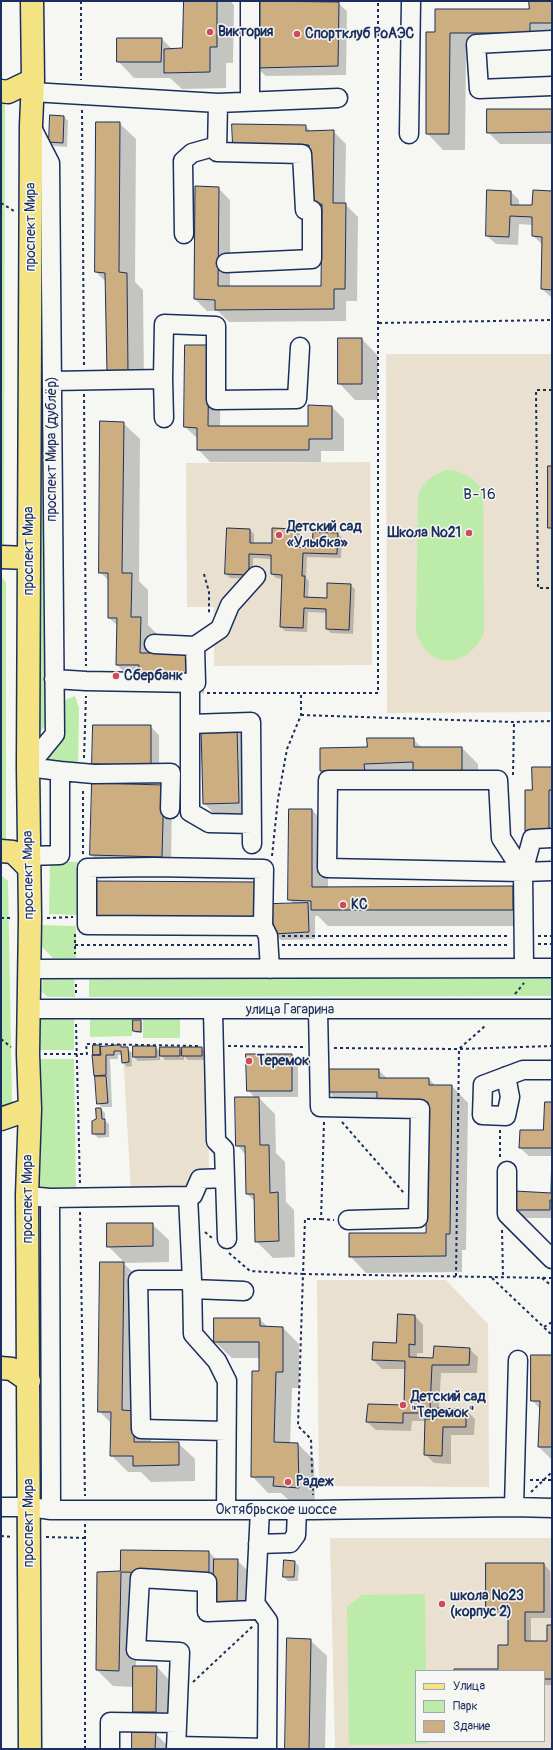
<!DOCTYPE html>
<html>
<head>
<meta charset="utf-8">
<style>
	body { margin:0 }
	#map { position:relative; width:553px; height:1750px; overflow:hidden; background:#f6f6f2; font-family:Pangolin,sans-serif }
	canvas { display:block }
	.frame { position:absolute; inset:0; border:2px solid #1b2f5e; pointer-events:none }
	.legend { position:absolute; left:415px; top:1670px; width:130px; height:72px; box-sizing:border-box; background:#f6f6f2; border:1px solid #9ea6b7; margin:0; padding:5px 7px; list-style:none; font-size:12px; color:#1b2f5e }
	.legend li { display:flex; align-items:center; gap:8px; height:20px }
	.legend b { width:20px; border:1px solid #9ea6b7 }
</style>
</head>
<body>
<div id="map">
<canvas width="553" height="1750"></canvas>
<div class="frame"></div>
<ul class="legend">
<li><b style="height:5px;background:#f4e382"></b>Улица</li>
<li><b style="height:11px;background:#bdeba9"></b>Парк</li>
<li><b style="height:11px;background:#ccae81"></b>Здание</li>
</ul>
</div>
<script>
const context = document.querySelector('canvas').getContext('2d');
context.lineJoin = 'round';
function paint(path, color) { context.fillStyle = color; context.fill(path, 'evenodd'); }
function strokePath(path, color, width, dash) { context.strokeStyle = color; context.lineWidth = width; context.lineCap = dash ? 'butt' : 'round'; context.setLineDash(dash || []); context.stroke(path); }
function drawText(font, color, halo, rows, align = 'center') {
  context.font = font + ' Pangolin,sans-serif'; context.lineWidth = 3; context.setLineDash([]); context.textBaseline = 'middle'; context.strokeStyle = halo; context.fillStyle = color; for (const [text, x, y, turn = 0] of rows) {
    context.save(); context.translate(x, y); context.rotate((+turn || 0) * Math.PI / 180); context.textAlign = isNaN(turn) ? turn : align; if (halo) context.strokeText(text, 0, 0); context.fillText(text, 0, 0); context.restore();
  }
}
paint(new Path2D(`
	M386 354H552V712L387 713Z
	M370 462 372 665 214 666V607H187L186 463Z
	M206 1050 209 1169 194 1171 184 1189 131 1191 123 1052Z
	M317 1280H446L488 1324 489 1487 319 1486Z
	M330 1538H552V1749H335ZM416 1671H544V1741H416Z`), '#e9e0d0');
paint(new Path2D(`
	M5 96 4 547 1 549V97Z
	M32 247 49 268 47 724 37 735Z
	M446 470C462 470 474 478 483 491L484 633C468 669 427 671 416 631L418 495C424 482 433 474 446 470Z
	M1 576 6 582V845L1 842Z
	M75 696 79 708 78 769 64 768 46 758 64 730 65 700Z
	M50 861 78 862V915L49 914Z
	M1 875 8 881 12 1102 10 1110 1 1114Z
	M40 925 76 926V958H53L40 945Z
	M552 973V996L89 997V974Z
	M74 975 75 997H48L42 992 43 977Z
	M43 1013H74V1050H33L34 1020Z
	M90 1013H132V1036L90 1037Z
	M143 1018H180V1038H143Z
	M35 1059H74L76 1191H43L35 1184Z
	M425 1594 426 1671H416V1741H427V1744L349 1745 347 1607 362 1595Z`), '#bdeba9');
paint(new Path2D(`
	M185 1H230L234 5 233 63H226V88L182 89 170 78H134L118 61 162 39 173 50 183 49Z
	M530 1H552V39L546 49H466L465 150H443L427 133 436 33 530 10Z
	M338 3 347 11 346 75 266 76 257 68Z
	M552 110V144H500L488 132Z
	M51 116 64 117 68 121 67 147 54 146 50 142Z
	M119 123 136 139 135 282 143 290 144 388 125 389 108 372 106 282 96 272Z
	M305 126 312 132 333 131 346 144 345 204 358 217 357 301H346V321L229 322 218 311H207L195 299 218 188 230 200V287H322L323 216 311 203 310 157H246Z
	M511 192 519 200V206H533L552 192V298L542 289 543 245 533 236V225L519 224 518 245 496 244 487 236Z
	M362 339 378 356V400H355L339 383Z
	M221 358 220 427H309L332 407 344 419V451H321V462H210L198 449V439L185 427Z
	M123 423 140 439 139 581 148 590V625L157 634 156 654 204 671V693H157L144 681H134L117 665 118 626 109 618V581L100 572Z
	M250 530 254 534V544H273L296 530 300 534 299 548 313 549 338 534 342 538 341 558 307 557 306 578 309 581 308 598 328 599 350 585 355 589 353 634 331 633 327 629V613L308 612 307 632 285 631 281 627 282 579 276 578 272 574V559L253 558V579L230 578 226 574Z
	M94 726H150L159 735V773H102L93 764Z
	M237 728 249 740 251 815 216 816 204 803Z
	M413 739 422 748H462L478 764V787H337L321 771 368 748Z
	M552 768V843H538L526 831 533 791Z
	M172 794 171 865 100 863 91 855Z
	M312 810 328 827V888L513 887 529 904V926H328L318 916H315V939L281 940 274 933 294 904 289 900Z
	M140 1021 142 1023V1033H136L134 1031Z
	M100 1046 101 1048 121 1046 123 1048H127L131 1052 132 1066 127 1067 123 1062 122 1055H118V1059H110L112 1107H102L98 1103 94 1056Z
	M156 1047 161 1052 179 1048 183 1052 202 1048 206 1052V1060H188L184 1056V1060H165L160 1054V1060L138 1061 134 1057Z
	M292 1055 298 1062V1097H258L275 1114 276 1153 285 1162 286 1202 294 1210 295 1257 273 1258 256 1241V1202L247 1194 246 1155 237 1145 255 1098 248 1090Z
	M329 1070H378L388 1079H429L436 1086H452L468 1103 466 1250H462V1272L366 1273 350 1256 427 1234 429 1118H395L385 1108H345L329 1092Z
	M552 1103V1156H529L520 1148 544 1131Z
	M101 1109 105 1113V1121L109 1124V1137L98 1138 93 1133Z
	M552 1182V1218H523L515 1210 552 1194Z
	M152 1224 169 1240V1262L125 1263 108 1246Z
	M123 1263 140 1279 138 1415 151 1428V1443H178L195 1459V1481L151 1482 141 1472H128L111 1455 112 1424 99 1411Z
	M415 1316 423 1325V1353H417V1359H434L469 1349 478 1357 477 1373H441L439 1409 466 1410 475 1419 474 1435H451V1464L434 1463 425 1454 426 1421H412L411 1431 376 1430 367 1422 405 1406 406 1369H382L373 1360 397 1344Z
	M259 1319 268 1327 283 1328 299 1344V1388H292L290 1444H298L314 1460 315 1504 291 1502 281 1493H268L252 1476 260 1358H232L215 1342Z
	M552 1356V1460L539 1447 540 1409 532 1400Z
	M209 1552 217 1560H237L254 1577 253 1621 231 1620 214 1604V1590L137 1588 136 1667H157L173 1684 172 1728H150L134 1711V1687L113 1686 97 1670 98 1573 121 1572Z
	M294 1562 299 1566 298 1581H288L284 1577Z
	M544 1564 550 1571 551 1618H531V1642H548L552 1626V1685H544V1671H455L499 1670 509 1646V1615H493L487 1609Z
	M310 1640 327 1656 325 1749H286Z
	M155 1733 167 1745V1749H133Z`), '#0003');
const building = new Path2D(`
	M184 1H217V47H210V72L164 73V49L182 48Z
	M257 1 339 2 338 66 256 68Z
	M529 1H552V23H530V33H450L449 134H426V32H435V9H529Z
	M117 38H162L161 62H117Z
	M487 109H552V132L487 133Z
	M50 115 64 116 63 143 49 142Z
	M96 122H120L119 272 127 273 128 372 107 373 105 273 95 272Z
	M232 124 306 125V131L334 130 333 203H346L345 289H334V309L215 310V300L194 299 195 186 219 187 218 286H321L322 204H310L309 145H233Z
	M487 190 511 191V205H532L533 190 552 191V290L541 289 542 237 532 236V217L510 216 509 237 486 236Z
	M338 338H362V384H338Z
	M185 345H209L208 426H308V405L332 406V439H309V450H197V428L184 427Z
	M100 421 124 422 122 573H132L131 617H141L140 653H188V677H139V665H116L117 618H108V573H99Z
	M548 466H552V528H548Z
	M227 528 250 529V543H272V528L296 529 295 547 312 548 313 532 338 533 337 554 303 553 302 576H305L304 597 327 598V583L351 584 349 630 326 629V609L304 608 303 628 280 627 282 575 271 574V555L249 554V575L225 574Z
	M93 725H151V765L92 764Z
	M237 727 239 803 203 804 201 728Z
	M367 738H414V747H462V771H413V762L364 764 365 772 320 771V748L367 747Z
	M532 767H552V790H549V832L525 831V790H532Z
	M92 783 164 785 162 857 90 855Z
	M289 809H312V887L513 886V910H311V901L288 900Z
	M88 881 255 882 254 920 88 919Z
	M308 903 309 932 273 934 272 904Z
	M133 1020H141V1032L133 1031Z
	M93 1045H100V1055H93Z
	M121 1045V1047H128L129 1062 122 1063 121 1051H114V1055H106V1075L94 1076 92 1055H101L100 1047Z
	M133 1046H156V1057H133Z
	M160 1047H180V1056H160Z
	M182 1047H202V1056H182Z
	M246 1054H292V1091H247Z
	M328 1069H379V1078H429V1085H452L450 1234H446V1256L349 1257V1233H426L428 1102H377V1092H328Z
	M95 1076H106L108 1103 97 1104Z
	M235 1097H259L260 1145H269L270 1193 278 1192 279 1241 255 1242 254 1194H246L245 1146H236Z
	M545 1102H552V1200H550V1210H514L515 1191 551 1193 552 1148H519L520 1130H543Z
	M96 1108H101L102 1119H105V1134H92V1121L96 1119Z
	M107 1223H153V1246L107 1247Z
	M100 1262H124L122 1410 135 1411 134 1442H179V1465L133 1466V1456H110L111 1412H98Z
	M398 1314 415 1315V1345L409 1344V1357L433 1358 434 1346 470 1348 469 1365H432L430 1408 466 1409V1427H443L442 1456 424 1455 425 1419H430V1413H403V1423L366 1422 368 1404 404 1405 405 1361 372 1360 373 1342 396 1343Z
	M214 1318H260V1326L283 1327V1372H276L274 1442 298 1443 299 1488 273 1486 274 1477H251L252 1371H259V1342H214Z
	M531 1355H552V1447H538L540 1401H531Z
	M121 1550 209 1551V1574L121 1572 119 1671 96 1670 97 1572 120 1571Z
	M214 1559H238L237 1605 213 1604Z
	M284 1560 295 1561 294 1577H283Z
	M486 1563H544V1612H525V1641H547V1625H552V1679H544V1671H454V1669H498V1645H508V1609H486Z
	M287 1638 311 1639 309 1749H285Z
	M133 1666H157L156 1712H133Z
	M132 1732H156L155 1749H132Z`);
paint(building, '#ccae81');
strokePath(building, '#1b2f5e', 1);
const minor = new Path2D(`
	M250 1V101
	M552 40 476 44 479 89 552 86
	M32 92 218 103 338 98
	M218 103 217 152 302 154 305 210H312V259L226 263
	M409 134 411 1
	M184 234 183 161 192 153 217 146
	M163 379 164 418
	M52 381 163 379 164 324 216 326V400L297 399 300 347
	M195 646 220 629 230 605 256 576
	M54 679 86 681 196 683 195 646 154 644
	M190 683V812L209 823 252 824
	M190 724 251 722 252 844
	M28 767 55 734 50 163 31 126
	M28 767 60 771V855L28 856
	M60 771 94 774 171 773 170 809
	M523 872 501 838 498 780H328L327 868 523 872 552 871
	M263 926 87 925V868L153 867 264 869 263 926 268 936 270 969
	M524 968 523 872 532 839 552 838
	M29 969 552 968
	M28 1009H552
	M318 1010 320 1107 420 1109 418 1218 348 1220
	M506 1076 510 1097 506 1116 482 1115 483 1085 523 1070H552
	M507 1171V1214L552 1259
	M225 1178 227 1239
	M188 1196 192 1280H138L141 1429 226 1431
	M39 1197 50 1198 51 1510
	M50 1198 188 1196 193 1195 200 1179 225 1178 224 1149 216 1141 213 1011
	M192 1280 193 1334 217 1361 227 1381 226 1510
	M192 1289 244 1291
	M1 1507H30L51 1510H313L514 1507 552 1508
	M514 1507 518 1360
	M258 1544 290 1543 296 1535 297 1510
	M176 1746 267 1748 268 1621 255 1603
	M110 1749V1722L177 1723
	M176 1749 180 1652 136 1650 140 1578 207 1582V1612L255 1610 260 1510`);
const major = new Path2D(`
	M1 91 8 92 33 80
	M1 557 29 558
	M1 851 13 852 28 867
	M1 1119 30 1109
	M1 1368 12 1369 29 1381
	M30 1749 27 1195 30 1109 28 1054 30 918 28 767 31 125 33 80 32 1`);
strokePath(minor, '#1b2f5e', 21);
strokePath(major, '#1b2f5e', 25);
strokePath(new Path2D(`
	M81 1V80
	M82 110 84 366
	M1 203 14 211
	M379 323 552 320
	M552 390H536L538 588H552
	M84 394 86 666
	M204 574 209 592V614
	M207 693H378V1
	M301 715 514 722 552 721
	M84 758 86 696
	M513 775 514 722
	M83 854V788
	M272 856 278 799 287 749 301 715V693
	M1 918H13
	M47 918 73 917
	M75 934V954
	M282 936H510
	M538 936H552
	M538 944H552
	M75 945H254
	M282 945H510
	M76 984V994
	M515 994 524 983
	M76 1024 80 1184
	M1 1039 11 1047
	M228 1046 303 1047
	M334 1048 459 1049 552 1046
	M44 1054H87L86 1044 199 1046
	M324 1122 321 1219H305L303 1274 552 1278
	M342 1122 404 1193
	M500 1130V1158
	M80 1212 85 1496
	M321 1219 334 1220
	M502 1230 503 1277
	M205 1232 212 1238
	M229 1253 250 1271 303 1274 298 1426 311 1439 313 1495
	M456 1276 459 1049 486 1025
	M492 1278 552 1335
	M542 1278 552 1286
	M544 1327 552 1322
	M530 1480H552
	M531 1492 552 1472
	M85 1524V1749
	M1 1536 12 1537
	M46 1537 85 1538
	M193 1682 253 1626`), '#1b2f5e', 2, [3, 3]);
strokePath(minor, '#f6f6f2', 18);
strokePath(major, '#f4e382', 22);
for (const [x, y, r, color] of [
	[210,32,4,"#d1495b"],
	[297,34,4,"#d1495b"],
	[469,533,4,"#d1495b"],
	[279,535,4,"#d1495b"],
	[116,676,4,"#d1495b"],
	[343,905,4,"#d1495b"],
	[249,1061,4,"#d1495b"],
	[403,1405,4,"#d1495b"],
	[288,1482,4,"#d1495b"],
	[442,1604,4,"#d1495b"]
]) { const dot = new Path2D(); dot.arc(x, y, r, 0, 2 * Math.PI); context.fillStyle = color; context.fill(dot); strokePath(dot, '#f6f6f2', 1.5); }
drawText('bold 14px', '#1b2f5e', '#f6f6f2', [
	["Виктория",218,32],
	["Спортклуб РоАЭС",305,34],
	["Детский сад",287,527],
	["«Улыбка»",287,543],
	["Школа №21",461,533,"right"],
	["Сбербанк",124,676],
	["КС",351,905],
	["Теремок",257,1061],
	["Детский сад",411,1397],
	["\"Теремок\"",411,1413],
	["Радеж",296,1482],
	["школа №23",450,1596],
	["(корпус 2)",450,1612]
], 'left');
drawText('14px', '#1b2f5e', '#f6f6f2', [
	["проспект Мира",31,227,-90],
	["проспект Мира (дублёр)",52,449,-90],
	["проспект Мира",29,551,-90],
	["проспект Мира",29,875,-91],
	["улица Гагарина",290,1010],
	["проспект Мира",28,1199,-90],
	["Октябрьское шоссе",276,1510],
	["проспект Мира",29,1523,-90]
]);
context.letterSpacing = '1px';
drawText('15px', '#1b2f5e', '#f6f6f2', [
	["В-16",480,495]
]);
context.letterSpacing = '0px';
</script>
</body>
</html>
